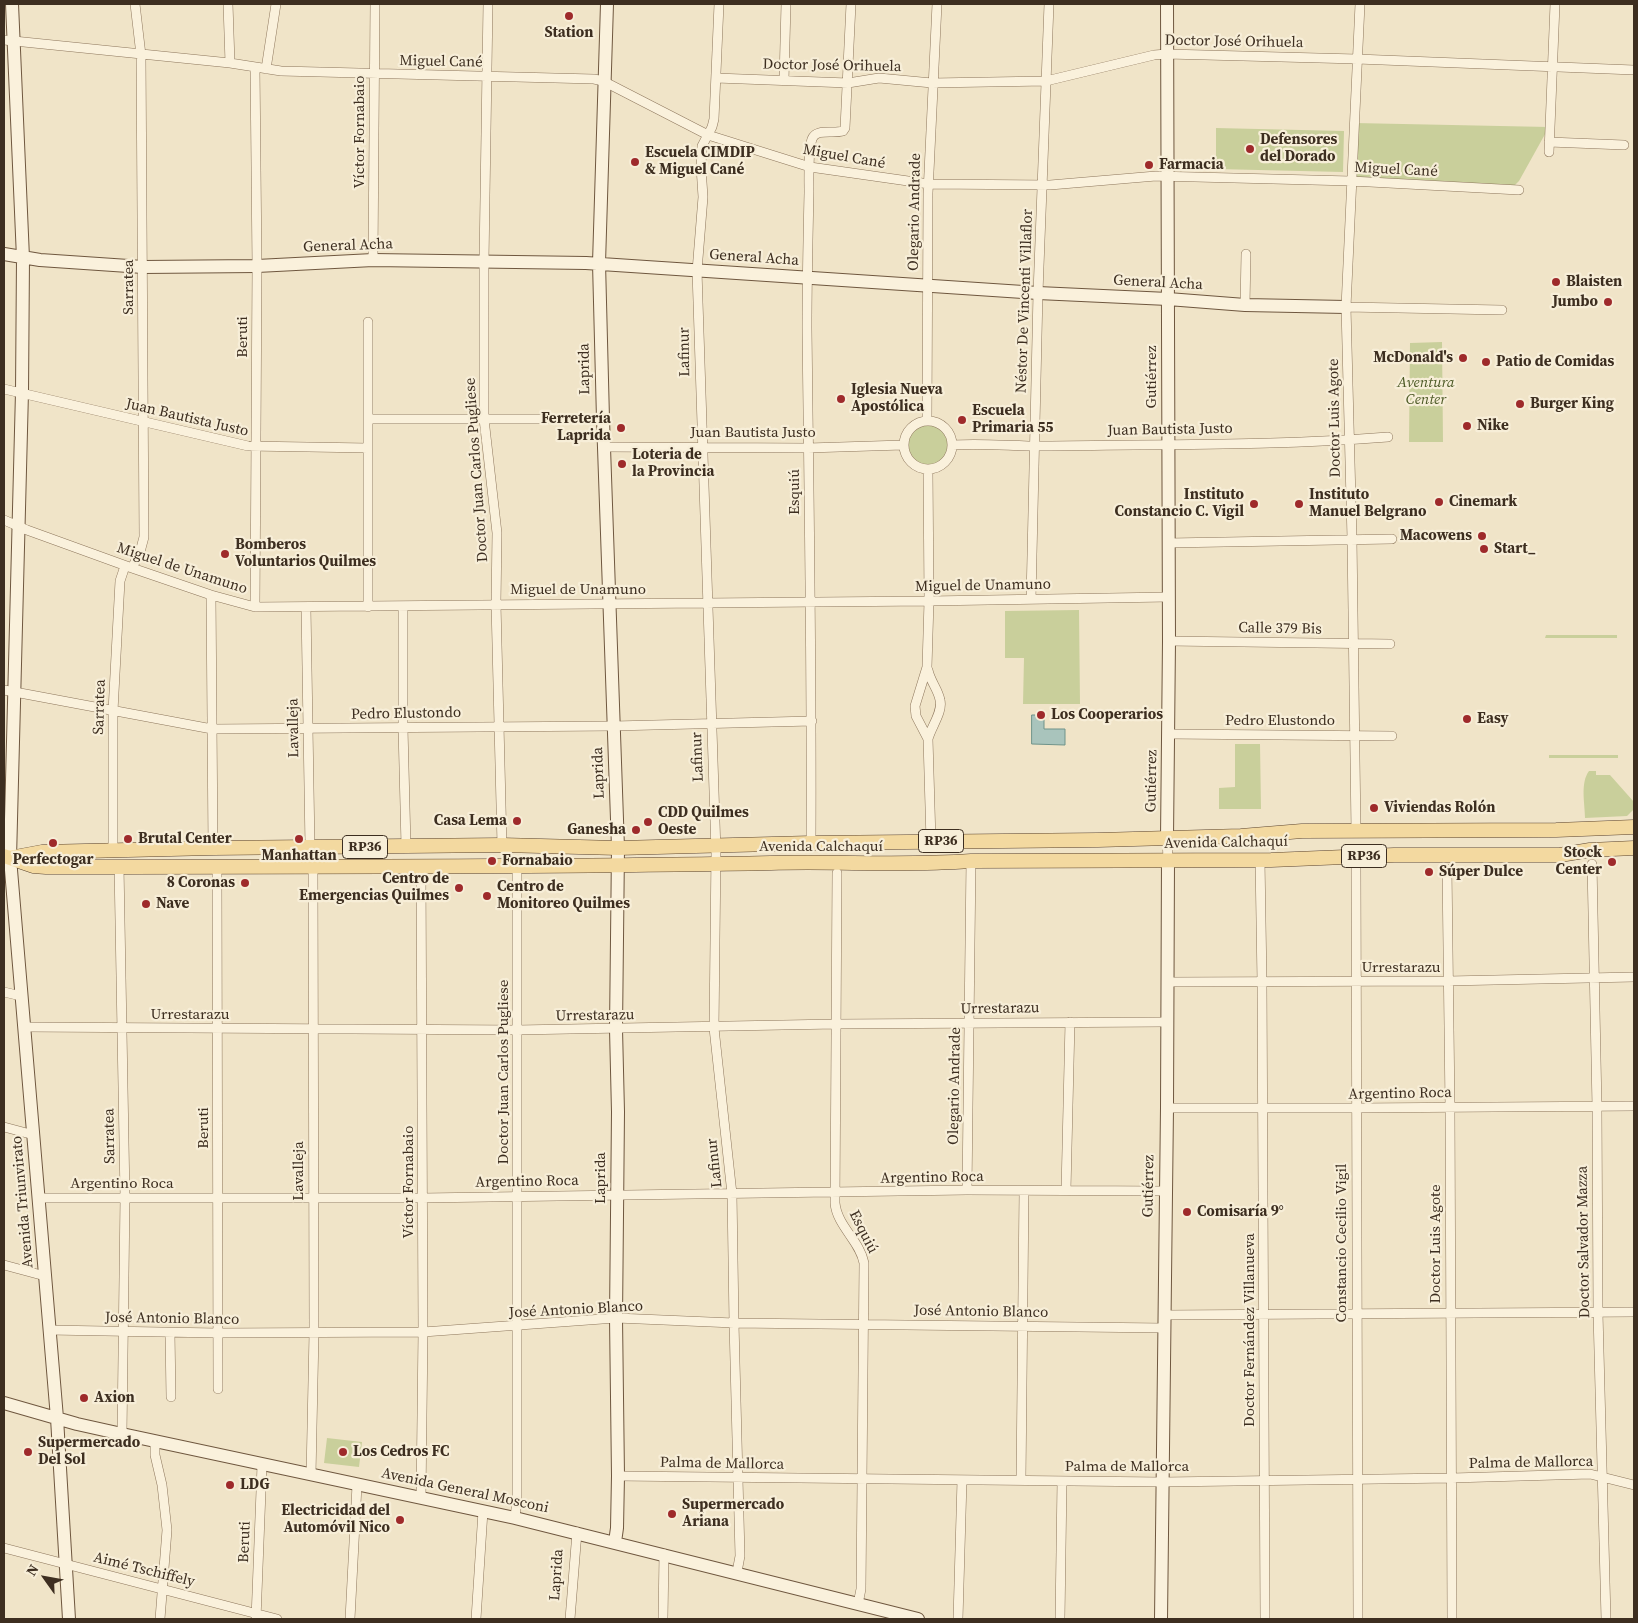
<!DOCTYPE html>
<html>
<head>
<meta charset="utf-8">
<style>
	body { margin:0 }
	#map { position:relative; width:1638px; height:1623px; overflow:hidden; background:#f0e4c8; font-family:"Source Serif 4",serif }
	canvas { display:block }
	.frame { position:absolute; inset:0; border:5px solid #3d2e20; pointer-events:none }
	.north { position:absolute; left:20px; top:1553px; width:50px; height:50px; -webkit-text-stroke:4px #f7eed8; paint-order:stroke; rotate:302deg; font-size:14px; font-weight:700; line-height:20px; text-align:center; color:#3d2e20 }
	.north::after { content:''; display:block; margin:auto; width:18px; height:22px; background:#3d2e20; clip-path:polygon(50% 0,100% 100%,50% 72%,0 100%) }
</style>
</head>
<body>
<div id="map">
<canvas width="1638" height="1623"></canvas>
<div class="frame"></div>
<div class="north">N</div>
</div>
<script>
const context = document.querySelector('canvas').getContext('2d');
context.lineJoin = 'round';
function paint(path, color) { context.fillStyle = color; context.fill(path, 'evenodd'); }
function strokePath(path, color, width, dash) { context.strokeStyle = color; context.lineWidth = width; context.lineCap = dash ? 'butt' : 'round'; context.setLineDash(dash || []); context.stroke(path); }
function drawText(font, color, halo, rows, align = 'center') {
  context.font = font + ' "Source Serif 4",serif'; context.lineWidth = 4.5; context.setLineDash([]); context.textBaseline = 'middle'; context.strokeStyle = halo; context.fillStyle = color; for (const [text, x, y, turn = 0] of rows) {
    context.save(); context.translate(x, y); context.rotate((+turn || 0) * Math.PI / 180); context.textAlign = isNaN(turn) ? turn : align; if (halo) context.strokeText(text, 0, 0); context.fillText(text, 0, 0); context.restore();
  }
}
paint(new Path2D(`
	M1354 123 1549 127 1519 181 1511 189 1351 181Z
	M1216 128 1344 131 1343 172 1216 169Z
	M1442 342 1443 442H1409L1410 343Z
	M907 444a21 21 0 1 1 42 0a21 21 0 1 1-42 0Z
	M1079 610 1080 704H1023L1024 658H1005V611Z
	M1546 635H1617V638H1545Z
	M1235 744H1260L1261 809H1219V788L1235 787Z
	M1549 755H1618V758H1549Z
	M1589 771H1596V775H1610L1634 802V809L1627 816 1585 818C1585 804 1580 783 1589 771Z
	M327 1438 362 1442 359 1467 324 1463Z`), '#c9cf9b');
const water = new Path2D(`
	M1032 715H1044V729H1065V745L1032 744Z`);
paint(water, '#a9c4bc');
strokePath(water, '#6f938a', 1);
const street = new Path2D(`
	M228 4 230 63
	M488 4 484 261V419L497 533 496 604 502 845
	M719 4 714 119 712 127 702 146 701 167 703 197 697 271 716 852 714 1028 732 1194 734 1323 740 1556 737 1572
	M4 40 230 63 281 71 594 79 603 81 708 135 810 167 929 184 1050 185 1156 176 1351 181 1519 190
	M266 69 276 4
	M716 78 848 83 879 78 932 83 1046 81 1154 55 1167 54 1357 59 1634 70
	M784 80 786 4
	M1549 142 1624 145
	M1549 152 1555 4
	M373 260 375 4
	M1245 305 1246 254
	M1346 307 1502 310
	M4 389 248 446 368 448
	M368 419H603
	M904 445a24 24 0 1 1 48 0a24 24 0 1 1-48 0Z
	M927 421 928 193 937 4
	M952 445C982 443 1012 446 1043 446 1158 444 1273 446 1388 437
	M603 447 808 448 903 445
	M928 470 929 601 927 667 915 706 916 716 928 739
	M4 520 27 530 132 568 211 595 255 607 929 601 1168 597
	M1169 543 1392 539
	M132 568 140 552 144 537 141 55 135 4
	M211 595 213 848
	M1031 599 1038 293 1049 4
	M403 606V728L406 846
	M255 607 257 266 255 67
	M368 607V322
	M306 608 310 847
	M1169 641 1390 644
	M928 670C930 681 938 689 940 700 943 712 931 727 928 739L931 841
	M4 690 212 729 614 726 812 721
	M1169 734 1392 736
	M1356 831 1352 539 1346 307 1360 4
	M1167 838 1168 860
	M811 843C812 671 809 500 807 328 807 283 808 237 809 192 809 178 808 151 812 139 816 128 833 134 843 131L845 128 851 4
	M113 851V711L120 581 125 566
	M1260 860 1262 982 1265 1619
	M1592 864 1597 1107 1598 1313 1606 1619
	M119 866 125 1197 122 1434
	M1356 867 1358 1619
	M217 868 218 1389
	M1447 869 1450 1107 1452 1619
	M837 873 835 1203C837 1226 860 1241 864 1263L861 1589 858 1604
	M1167 982 1448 981 1634 977
	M4 992 21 996
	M24 1027 517 1030 836 1024 1166 1022
	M1167 1108H1355L1634 1106
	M4 1127 34 1135
	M967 1190 971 861
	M1066 1190 1070 1022
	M39 1198H422L967 1190 1165 1191
	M4 1265 45 1276
	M1164 1315 1634 1312
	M49 1330 217 1333 423 1332 616 1318 734 1323 1164 1328
	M170 1333 171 1397
	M155 1441V1455L162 1485 167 1530 160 1619
	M311 1475 314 1333 313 866
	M618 1476 1163 1482 1452 1478 1590 1474 1634 1485
	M1021 1480 1024 1191
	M421 1498 423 1332 421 867
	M515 1518 517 1499V866
	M4 1548 277 1619
	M256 1619 262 1465
	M350 1619 357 1485
	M476 1619 483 1511
	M570 1619 577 1532
	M663 1619 664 1554
	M958 1619 962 1480
	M1060 1619 1062 1481`);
const secondary = new Path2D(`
	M12 4 23 258 22 392 10 858 57 1418 69 1619
	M607 4 599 263 603 419 618 848 616 1029 618 1112 616 1318 618 1476 617 1528 615 1542
	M1167 4 1169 641 1167 838
	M4 254 40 260 143 267 257 266 373 260 586 263 1038 293 1168 299 1245 305 1346 307
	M4 1403 77 1424 122 1434 515 1518 918 1619
	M1161 1619 1167 1108 1168 860`);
const primary = new Path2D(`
	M4 856 33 866 46 867C288 866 529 868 771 863 837 861 904 866 971 861L1271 860 1394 855H1560L1590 850 1634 848
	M10 858 42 852 213 848 502 845 618 848 811 843 1098 840 1241 836 1302 831 1556 830 1634 827`);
strokePath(street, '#8d765c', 10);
strokePath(secondary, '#6f573f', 14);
strokePath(primary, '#5b4430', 15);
strokePath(street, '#faf1dc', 9);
strokePath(secondary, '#faf1dc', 12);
strokePath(primary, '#f3d9a0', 14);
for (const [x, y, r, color] of [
	[569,16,5,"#9e2a2b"],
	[1250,149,5,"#9e2a2b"],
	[635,162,5,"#9e2a2b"],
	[1149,165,5,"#9e2a2b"],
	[1556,282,5,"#9e2a2b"],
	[1608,302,5,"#9e2a2b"],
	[1463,358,5,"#9e2a2b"],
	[1486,362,5,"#9e2a2b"],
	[841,399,5,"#9e2a2b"],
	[1520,404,5,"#9e2a2b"],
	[962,420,5,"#9e2a2b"],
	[1467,426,5,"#9e2a2b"],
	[621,428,5,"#9e2a2b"],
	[622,464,5,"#9e2a2b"],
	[1439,502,5,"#9e2a2b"],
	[1254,504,5,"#9e2a2b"],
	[1299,504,5,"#9e2a2b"],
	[1482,536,5,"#9e2a2b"],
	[1484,549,5,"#9e2a2b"],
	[225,554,5,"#9e2a2b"],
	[1041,715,5,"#9e2a2b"],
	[1467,719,5,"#9e2a2b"],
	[1374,808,5,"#9e2a2b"],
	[517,821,5,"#9e2a2b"],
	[648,822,5,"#9e2a2b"],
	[636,830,5,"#9e2a2b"],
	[128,839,5,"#9e2a2b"],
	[299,839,5,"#9e2a2b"],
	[53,843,5,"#9e2a2b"],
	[492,861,5,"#9e2a2b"],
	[1612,862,5,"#9e2a2b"],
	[1429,872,5,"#9e2a2b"],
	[245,883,5,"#9e2a2b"],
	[459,888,5,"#9e2a2b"],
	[487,896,5,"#9e2a2b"],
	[146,904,5,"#9e2a2b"],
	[1187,1212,5,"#9e2a2b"],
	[84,1398,5,"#9e2a2b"],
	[28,1452,5,"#9e2a2b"],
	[343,1452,5,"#9e2a2b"],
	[230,1485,5,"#9e2a2b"],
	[672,1514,5,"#9e2a2b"],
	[400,1520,5,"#9e2a2b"]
]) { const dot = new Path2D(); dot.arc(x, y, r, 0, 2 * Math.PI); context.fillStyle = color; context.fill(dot); strokePath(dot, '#f7eed8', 2); }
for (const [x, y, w] of [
	[941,841,45],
	[365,847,45],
	[1364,856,45]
]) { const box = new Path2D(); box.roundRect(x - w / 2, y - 11.5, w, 23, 4); context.fillStyle = '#f7eed8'; context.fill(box); strokePath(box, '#3d2e20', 1); }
drawText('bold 14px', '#3d2e20', null, [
	["RP36",941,841],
	["RP36",365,847],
	["RP36",1364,856]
]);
drawText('bold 15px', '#3d2e20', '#f7eed8', [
	["Station",569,33,"center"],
	["Defensores",1260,140],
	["del Dorado",1260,157],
	["Escuela CIMDIP",645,153],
	["& Miguel Cané",645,170],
	["Farmacia",1159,165],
	["Blaisten",1566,282],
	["Jumbo",1598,302,"right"],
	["McDonald's",1453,358,"right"],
	["Patio de Comidas",1496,362],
	["Iglesia Nueva",851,390],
	["Apostólica",851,407],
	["Burger King",1530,404],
	["Escuela",972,411],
	["Primaria 55",972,428],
	["Ferretería",611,419,"right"],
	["Laprida",611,436,"right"],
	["Nike",1477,426],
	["Loteria de",632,455],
	["la Provincia",632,472],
	["Instituto",1244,495,"right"],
	["Constancio C. Vigil",1244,512,"right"],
	["Instituto",1309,495],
	["Manuel Belgrano",1309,512],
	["Cinemark",1449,502],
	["Macowens",1472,536,"right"],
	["Bomberos",235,545],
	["Voluntarios Quilmes",235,562],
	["Start_",1494,549],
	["Los Cooperarios",1051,715],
	["Easy",1477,719],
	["Viviendas Rolón",1384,808],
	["CDD Quilmes",658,813],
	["Oeste",658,830],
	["Casa Lema",507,821,"right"],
	["Ganesha",626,830,"right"],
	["Brutal Center",138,839],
	["Stock",1602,853,"right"],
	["Center",1602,870,"right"],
	["Manhattan",299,856,"center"],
	["Perfectogar",53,860,"center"],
	["Fornabaio",502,861],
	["Súper Dulce",1439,872],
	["Centro de",449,879,"right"],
	["Emergencias Quilmes",449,896,"right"],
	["8 Coronas",235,883,"right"],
	["Centro de",497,887],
	["Monitoreo Quilmes",497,904],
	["Nave",156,904],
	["Comisaría 9°",1197,1212],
	["Axion",94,1398],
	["Supermercado",38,1443],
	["Del Sol",38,1460],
	["Los Cedros FC",353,1452],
	["LDG",240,1485],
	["Supermercado",682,1505],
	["Ariana",682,1522],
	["Electricidad del",390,1511,"right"],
	["Automóvil Nico",390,1528,"right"]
], 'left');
drawText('15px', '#3d2e20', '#f7eed8', [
	["Doctor José Orihuela",1234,42,1],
	["Miguel Cané",441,62,1],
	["Doctor José Orihuela",832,66,1],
	["Víctor Fornabaio",360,132,-90],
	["Miguel Cané",844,157,10],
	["Miguel Cané",1396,170,3],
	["Olegario Andrade",915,212,-89],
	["General Acha",348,246,-2],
	["General Acha",754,258,4],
	["General Acha",1158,283,3],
	["Sarratea",129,287,-90],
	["Néstor De Vincenti Villaflor",1025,301,-88],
	["Beruti",243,337,-90],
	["Lafinur",685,352,-91],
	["Laprida",585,369,-91],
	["Gutiérrez",1152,377,-90],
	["Juan Bautista Justo",187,418,13],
	["Doctor Luis Agote",1335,418,-91],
	["Juan Bautista Justo",1170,430,-1],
	["Juan Bautista Justo",753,433],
	["Doctor Juan Carlos Pugliese",477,470,-94],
	["Esquiú",795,492,-90],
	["Miguel de Unamuno",182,569,18],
	["Miguel de Unamuno",983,586,-1],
	["Miguel de Unamuno",578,590],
	["Calle 379 Bis",1280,629,1],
	["Sarratea",100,707,-88],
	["Pedro Elustondo",406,714,-1],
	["Pedro Elustondo",1280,721],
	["Lavalleja",294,728,-91],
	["Lafinur",698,757,-92],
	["Laprida",599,773,-92],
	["Gutiérrez",1152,781,-89],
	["Avenida Calchaquí",1226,843,-1],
	["Avenida Calchaquí",821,847],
	["Urrestarazu",1401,968],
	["Urrestarazu",1000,1009,-1],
	["Urrestarazu",190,1015],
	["Urrestarazu",595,1016,-1],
	["Doctor Juan Carlos Pugliese",504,1072,-90],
	["Olegario Andrade",955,1086,-89],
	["Argentino Roca",1400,1094,-1],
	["Beruti",204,1128,-90],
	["Sarratea",110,1136,-91],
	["Lafinur",715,1163,-96],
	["Lavalleja",299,1171,-90],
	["Laprida",601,1178,-90],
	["Argentino Roca",932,1178,-1],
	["Víctor Fornabaio",409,1182,-90],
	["Argentino Roca",527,1182,-1],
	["Argentino Roca",122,1184],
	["Gutiérrez",1149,1186,-89],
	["Avenida Triunvirato",23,1202,-95],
	["Esquiú",863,1232,63],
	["Doctor Salvador Mazza",1584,1242,-91],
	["Constancio Cecilio Vigil",1342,1243,-90],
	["Doctor Luis Agote",1436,1244,-90],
	["José Antonio Blanco",576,1310,-3],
	["José Antonio Blanco",981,1312,1],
	["José Antonio Blanco",172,1319,1],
	["Doctor Fernández Villanueva",1250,1330,-90],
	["Palma de Mallorca",1531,1463,-1],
	["Palma de Mallorca",722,1464,1],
	["Palma de Mallorca",1127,1467],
	["Avenida General Mosconi",465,1491,12],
	["Beruti",245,1542,-88],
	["Aimé Tschiffely",144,1570,14],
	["Laprida",557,1575,-86]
]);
drawText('italic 15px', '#4d5a26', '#f7eed8', [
	["Aventura",1426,383],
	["Center",1426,400]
]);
</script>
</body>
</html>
